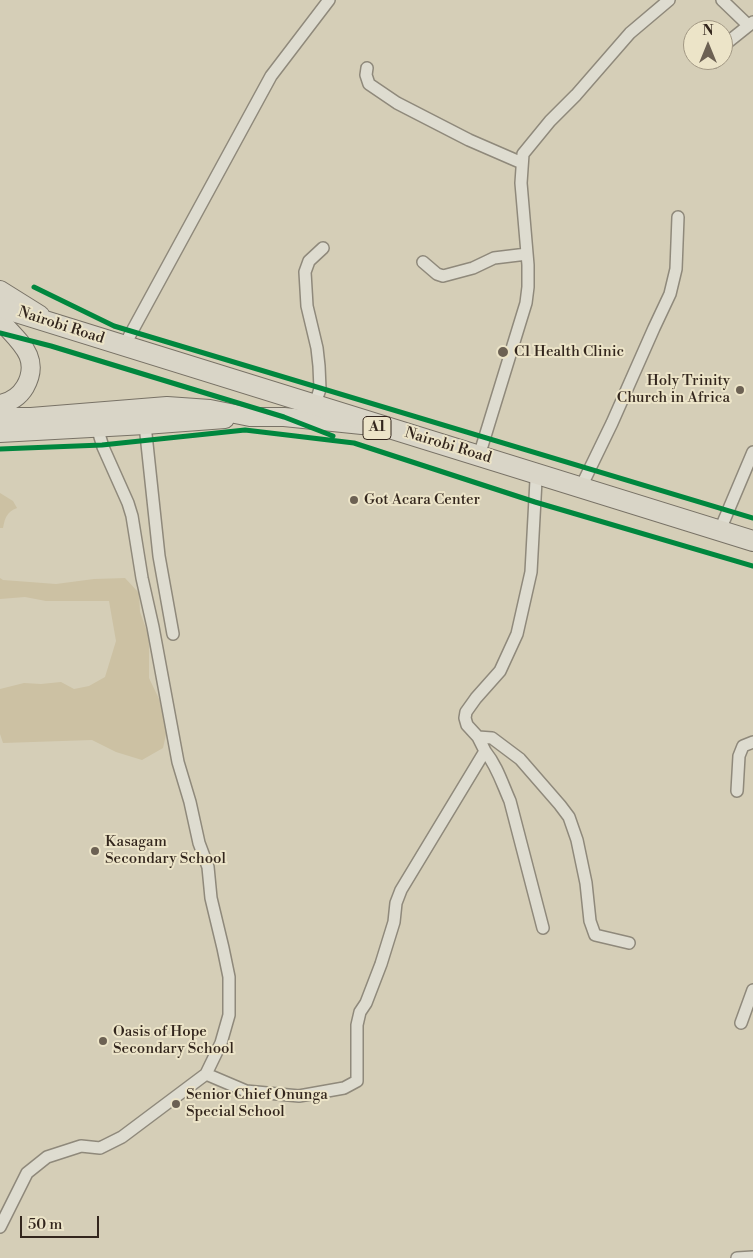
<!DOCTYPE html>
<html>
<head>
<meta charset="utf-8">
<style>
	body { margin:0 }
	#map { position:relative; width:753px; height:1258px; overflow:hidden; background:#d5ceb7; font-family:"Libre Bodoni",serif }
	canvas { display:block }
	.north { position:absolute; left:683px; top:20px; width:50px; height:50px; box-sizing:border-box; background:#ece4c8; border:1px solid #a29884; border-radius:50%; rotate:0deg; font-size:14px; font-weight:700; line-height:20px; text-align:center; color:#33261d }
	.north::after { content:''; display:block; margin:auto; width:18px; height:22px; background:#6c6153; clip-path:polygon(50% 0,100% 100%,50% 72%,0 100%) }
	.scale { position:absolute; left:20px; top:1216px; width:79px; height:22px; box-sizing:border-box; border:2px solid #33261d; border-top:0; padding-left:6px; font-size:15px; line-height:18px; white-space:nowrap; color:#33261d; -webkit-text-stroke:4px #ece4c8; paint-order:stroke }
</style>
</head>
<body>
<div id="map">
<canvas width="753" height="1258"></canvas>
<div class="north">N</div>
<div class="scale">50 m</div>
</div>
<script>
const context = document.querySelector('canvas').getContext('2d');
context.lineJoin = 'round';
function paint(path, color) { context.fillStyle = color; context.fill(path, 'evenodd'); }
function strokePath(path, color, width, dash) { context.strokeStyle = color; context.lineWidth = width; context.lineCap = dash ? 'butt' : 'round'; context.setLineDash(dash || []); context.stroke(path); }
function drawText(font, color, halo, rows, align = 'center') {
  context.font = font + ' "Libre Bodoni",serif'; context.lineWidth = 4; context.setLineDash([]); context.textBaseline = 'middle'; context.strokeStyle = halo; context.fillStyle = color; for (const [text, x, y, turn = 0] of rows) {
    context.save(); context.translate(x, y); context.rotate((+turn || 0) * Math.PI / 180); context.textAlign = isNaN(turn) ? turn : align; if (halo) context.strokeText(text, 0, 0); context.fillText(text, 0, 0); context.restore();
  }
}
paint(new Path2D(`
	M0 493 13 501 17 508C7 512 5 517 3 528H0Z
	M0 578 3 580 56 584 94 579 125 578 139 593 140 612 149 637V678L159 699 167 730 163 748 142 760 116 752 92 740 3 743 0 734V689L24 683 41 684 61 682 74 689 89 686 105 677 116 641 109 601H46L25 597 0 599Z`), '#ccc1a3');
const street = new Path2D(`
	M722 0 748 25
	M723 46 753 22
	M714 62 715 60
	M367 68 366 75 369 84 397 103 469 140 522 163
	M423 262 437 274 443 276 473 268 494 258 527 254
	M124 346 271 76 329 0
	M315 404 320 389 319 366 317 348 307 306 305 272 309 261 323 248
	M145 425 159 556 173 634
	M479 456 526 303 528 287V265L521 183 523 154 550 121 576 95 630 33 669 0
	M581 487 612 423 654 328 670 294 676 269 678 217
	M720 530 753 452
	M478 737 492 738 520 759 560 805 569 817 577 840 586 883 590 921 595 935 629 943
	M485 751C497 766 502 783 510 801L543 928
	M737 791 739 756 743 746 753 742
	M741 1023 753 990
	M206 1074 246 1091 299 1096 344 1088 357 1081V1025L360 1012 366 1003 381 964 394 922 396 903 401 890 485 751 478 737 467 725 465 718 466 712 476 698 500 671 517 634 531 572 536 480
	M0 1227 27 1173 47 1157 81 1146 100 1148 122 1137 206 1074 221 1043 229 1015V977L223 948 211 898 208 867 199 843 190 802 178 762 153 627 142 578 132 516 128 503 103 447 97 427
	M737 1258 753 1257`);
const primary = new Path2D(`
	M0 290 40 315
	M0 320C18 341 42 357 25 387 19 397 11 402 0 404
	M0 417H31L167 406 210 409 250 417H284L362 425
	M0 433 145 425 225 419`);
const highway = new Path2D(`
	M0 307 753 541`);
strokePath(street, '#8f897b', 14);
strokePath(primary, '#787266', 20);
strokePath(highway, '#787266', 22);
strokePath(street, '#dedcd0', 11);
strokePath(primary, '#d9d5c7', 18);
strokePath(highway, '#d9d5c7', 20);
strokePath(new Path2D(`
	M34 287 114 326 753 518
	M0 333 51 346 284 417 333 436
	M0 449 102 445 245 430 354 443 535 502 753 566`), '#00873e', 5);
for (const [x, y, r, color] of [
	[503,352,6,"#6c6153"],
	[740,390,5,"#6c6153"],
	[354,500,5,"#6c6153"],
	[95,851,5,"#6c6153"],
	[103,1041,5,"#6c6153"],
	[176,1104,5,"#6c6153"]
]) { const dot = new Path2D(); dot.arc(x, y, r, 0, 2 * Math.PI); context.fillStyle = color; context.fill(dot); strokePath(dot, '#ece4c8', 2); }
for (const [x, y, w] of [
	[377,428,28]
]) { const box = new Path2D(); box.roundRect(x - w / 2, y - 11.5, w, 23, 4); context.fillStyle = '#ece4c8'; context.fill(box); strokePath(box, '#33261d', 1); }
drawText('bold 14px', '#33261d', null, [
	["A1",377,428]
]);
drawText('15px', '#33261d', '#ece4c8', [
	["Nairobi Road",61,326,18],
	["Nairobi Road",448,446,17]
]);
drawText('15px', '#33261d', '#ece4c8', [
	["C1 Health Clinic",514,352],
	["Holy Trinity",730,381,"right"],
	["Church in Africa",730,398,"right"],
	["Got Acara Center",364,500],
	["Kasagam",105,842],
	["Secondary School",105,859],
	["Oasis of Hope",113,1032],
	["Secondary School",113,1049],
	["Senior Chief Onunga",186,1095],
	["Special School",186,1112]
], 'left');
</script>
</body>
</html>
